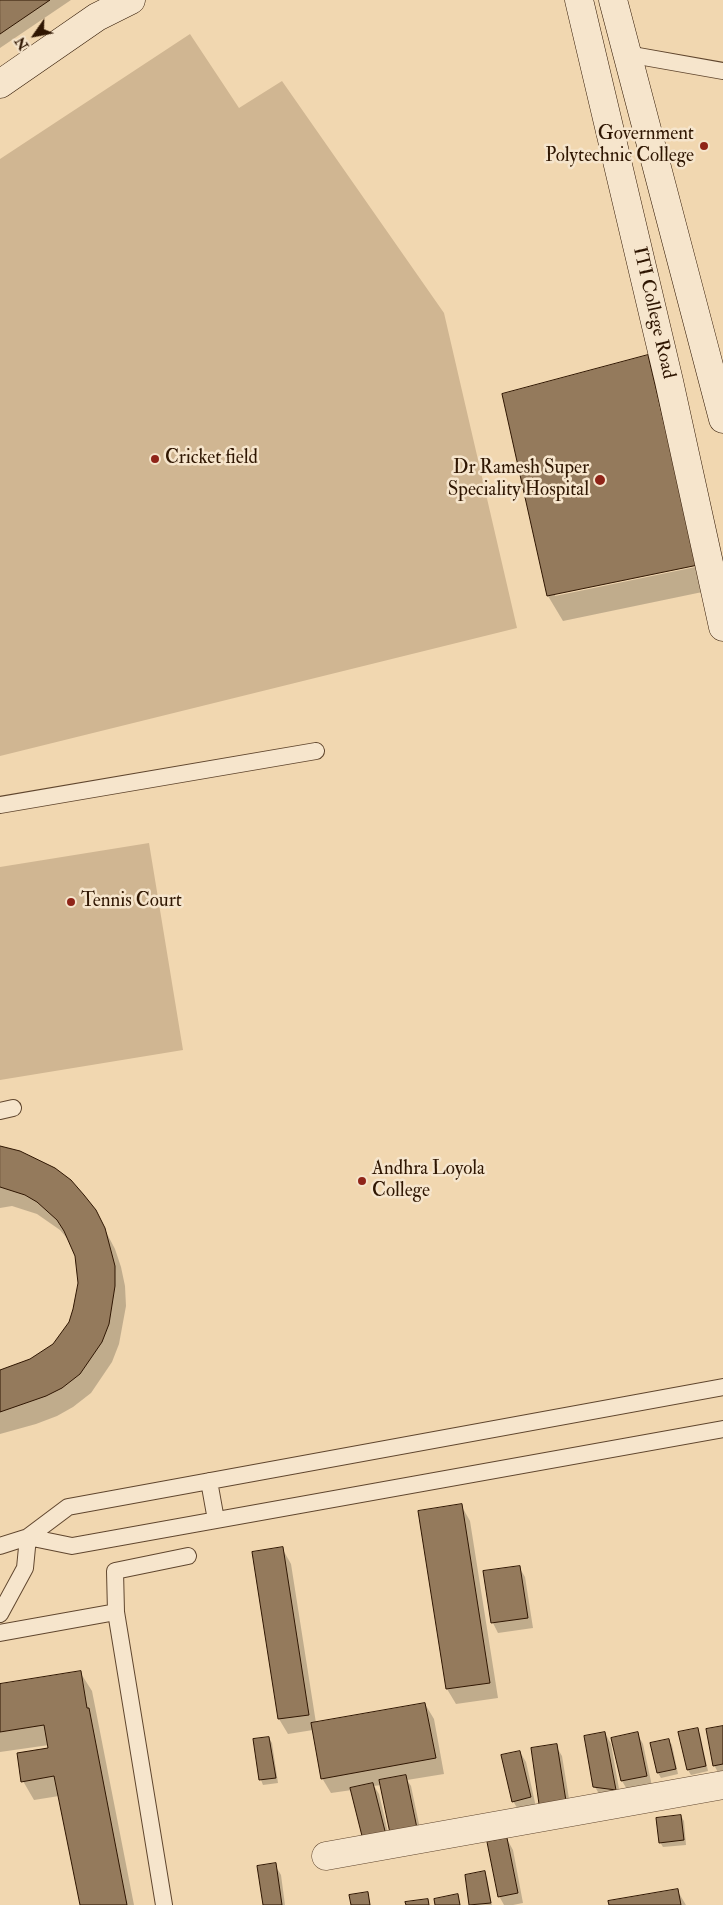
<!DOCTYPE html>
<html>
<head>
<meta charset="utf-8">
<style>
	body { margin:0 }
	#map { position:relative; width:723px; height:1905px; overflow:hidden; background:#f1d7b0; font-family:"IM FELL Double Pica",serif }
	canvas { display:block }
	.north { position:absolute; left:10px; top:10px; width:50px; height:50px; -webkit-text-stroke:4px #f6e5cc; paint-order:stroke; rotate:237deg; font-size:14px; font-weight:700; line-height:20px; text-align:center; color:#2f1602 }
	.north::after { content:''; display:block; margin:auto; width:18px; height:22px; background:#2f1602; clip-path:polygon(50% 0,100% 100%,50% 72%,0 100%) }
</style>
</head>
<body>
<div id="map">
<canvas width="723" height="1905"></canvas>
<div class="north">N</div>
</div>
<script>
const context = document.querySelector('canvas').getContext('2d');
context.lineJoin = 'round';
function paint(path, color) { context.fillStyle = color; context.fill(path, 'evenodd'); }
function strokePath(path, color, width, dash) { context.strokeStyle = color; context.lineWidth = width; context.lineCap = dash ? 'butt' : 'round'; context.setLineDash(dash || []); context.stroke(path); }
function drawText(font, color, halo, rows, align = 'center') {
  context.font = font + ' "IM FELL Double Pica",serif'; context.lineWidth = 5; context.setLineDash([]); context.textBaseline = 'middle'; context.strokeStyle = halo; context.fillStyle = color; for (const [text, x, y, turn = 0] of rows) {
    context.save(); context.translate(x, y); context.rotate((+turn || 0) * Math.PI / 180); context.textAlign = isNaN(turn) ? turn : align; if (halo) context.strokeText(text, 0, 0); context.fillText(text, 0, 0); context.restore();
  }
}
paint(new Path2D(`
	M190 34 239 108 282 81 444 313 517 628 0 756V159Z
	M149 843 183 1050 0 1080V867Z`), '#d0b692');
paint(new Path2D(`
	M0 0H71L0 48Z
	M648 356 662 381 712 590 563 621 548 596 504 395ZM704 563 705 565 555 596V594Z
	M0 1147 95 1211 115 1249 121 1267 125 1286 126 1306 119 1344 112 1362 91 1393 73 1407 57 1416 36 1424 0 1434V1370L17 1366 42 1354 54 1345 70 1322 75 1310 79 1283 76 1256 71 1243 60 1230 37 1214 12 1206 0 1208Z
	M461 1505 470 1521 498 1698 456 1704 447 1689 420 1512Z
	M282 1548 291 1564 316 1723 425 1704 434 1719 444 1774 407 1780 411 1786 423 1843 381 1785 374 1786 379 1794 391 1845 352 1790 331 1793 322 1778 313 1730 288 1734 279 1719 253 1553Z
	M519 1567 525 1577 533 1628 498 1633 493 1623 485 1572Z
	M80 1672 92 1691 134 1905H81L59 1796 34 1800 23 1781 50 1749 49 1745 0 1752V1685Z
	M723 1727V1775L720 1776 714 1765Z
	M697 1729 700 1734 708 1771 691 1775 688 1770 680 1733Z
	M605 1733 611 1744 621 1800 601 1797 595 1787Z
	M637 1733 643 1744 652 1786 628 1791 622 1781 613 1739Z
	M269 1738 272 1743 278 1783 263 1785 261 1780 254 1740Z
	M669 1741 672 1745 678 1774 661 1778 658 1773Z
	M556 1746 562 1756 571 1811 546 1814Z
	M520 1752 526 1762 536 1807 519 1811 513 1801Z
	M681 1816 684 1821 686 1845 663 1847 660 1842Z
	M507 1839 513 1850 523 1903 513 1905H504L499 1896Z
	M275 1865 281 1875 285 1905H264Z
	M484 1873 487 1878 492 1905H471L466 1876Z
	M677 1890 686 1905H610Z`), '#0003');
const building = new Path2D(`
	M0 0H50L0 34Z
	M648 355 698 565 547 596 502 394Z
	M0 1146 20 1151 55 1168 71 1180 84 1195 96 1210 105 1228 115 1266V1286L109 1324 102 1342 80 1374 62 1388 46 1396 0 1412V1370L30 1359 53 1344 69 1322 73 1309 78 1283 75 1256 64 1231 57 1220 37 1202 25 1195 0 1187Z
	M462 1504 490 1683 446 1689 418 1511Z
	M283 1547 309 1715 278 1719 252 1552Z
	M520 1566 528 1618 491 1623 483 1571Z
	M81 1671 87 1708H89L127 1905H80L54 1776 21 1782 17 1753 48 1748 44 1725 0 1732V1684Z
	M425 1703 436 1758 321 1779 311 1723Z
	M723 1726V1764L713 1766 706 1729Z
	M698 1728 706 1766 687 1770 678 1732Z
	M605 1732 616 1790 593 1787 584 1736Z
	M638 1732 647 1776 621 1781 611 1738Z
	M269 1737 276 1778 259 1780 253 1739Z
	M669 1739 676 1769 657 1773 650 1743Z
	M557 1744 566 1801 539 1804 531 1748Z
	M520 1751 531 1797 512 1802 501 1755Z
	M406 1775 418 1833 391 1838 379 1780Z
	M373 1783 386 1835 363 1840 350 1788Z
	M681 1815 684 1840 659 1843 656 1818Z
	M507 1838 518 1893 498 1897 487 1842Z
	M276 1863 282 1905H263L257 1866Z
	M485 1871 491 1903 469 1905 465 1875Z
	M678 1889 681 1905H609L608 1901Z
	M368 1892 370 1905H351L349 1895Z
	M458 1894 460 1905H435L434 1899Z
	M428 1899 429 1905H406L405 1902Z`);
paint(building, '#947a5c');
strokePath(building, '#2f1602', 1);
const lane = new Path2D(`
	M627 54 723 71
	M0 805 316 751
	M0 1111 13 1108
	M209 1481 216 1520
	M28 1537 72 1546 723 1429
	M0 1546 28 1537 68 1507 723 1387
	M0 1614 25 1568 28 1537
	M0 1633 116 1612
	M164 1905 116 1612 115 1571 188 1556`);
const street = new Path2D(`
	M326 1856 723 1785`);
const secondary = new Path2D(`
	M579 0 669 381 723 627
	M613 0 723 419
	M0 84 97 17 131 0`);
strokePath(lane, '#60462e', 18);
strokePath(street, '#60462e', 29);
strokePath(secondary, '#2f1602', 29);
strokePath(lane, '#f6e5cc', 16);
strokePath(street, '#f6e5cc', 28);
strokePath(secondary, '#f6e5cc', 28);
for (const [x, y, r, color] of [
	[704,146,5,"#8f2418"],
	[155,459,5,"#8f2418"],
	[600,480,6,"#8f2418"],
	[71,902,5,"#8f2418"],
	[362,1181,5,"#8f2418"]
]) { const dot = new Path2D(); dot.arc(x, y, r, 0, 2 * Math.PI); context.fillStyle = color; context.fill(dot); strokePath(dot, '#f6e5cc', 2); }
drawText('19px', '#2f1602', '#f6e5cc', [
	["Government",694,135,"right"],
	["Polytechnic College",694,157,"right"],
	["Cricket field",165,459],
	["Dr Ramesh Super",589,469,"right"],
	["Speciality Hospital",589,491,"right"],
	["Tennis Court",81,902],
	["Andhra Loyola",372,1170],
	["College",372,1192]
], 'left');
drawText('19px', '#2f1602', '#f6e5cc', [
	["ITI College Road",653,313,77]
]);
</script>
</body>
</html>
